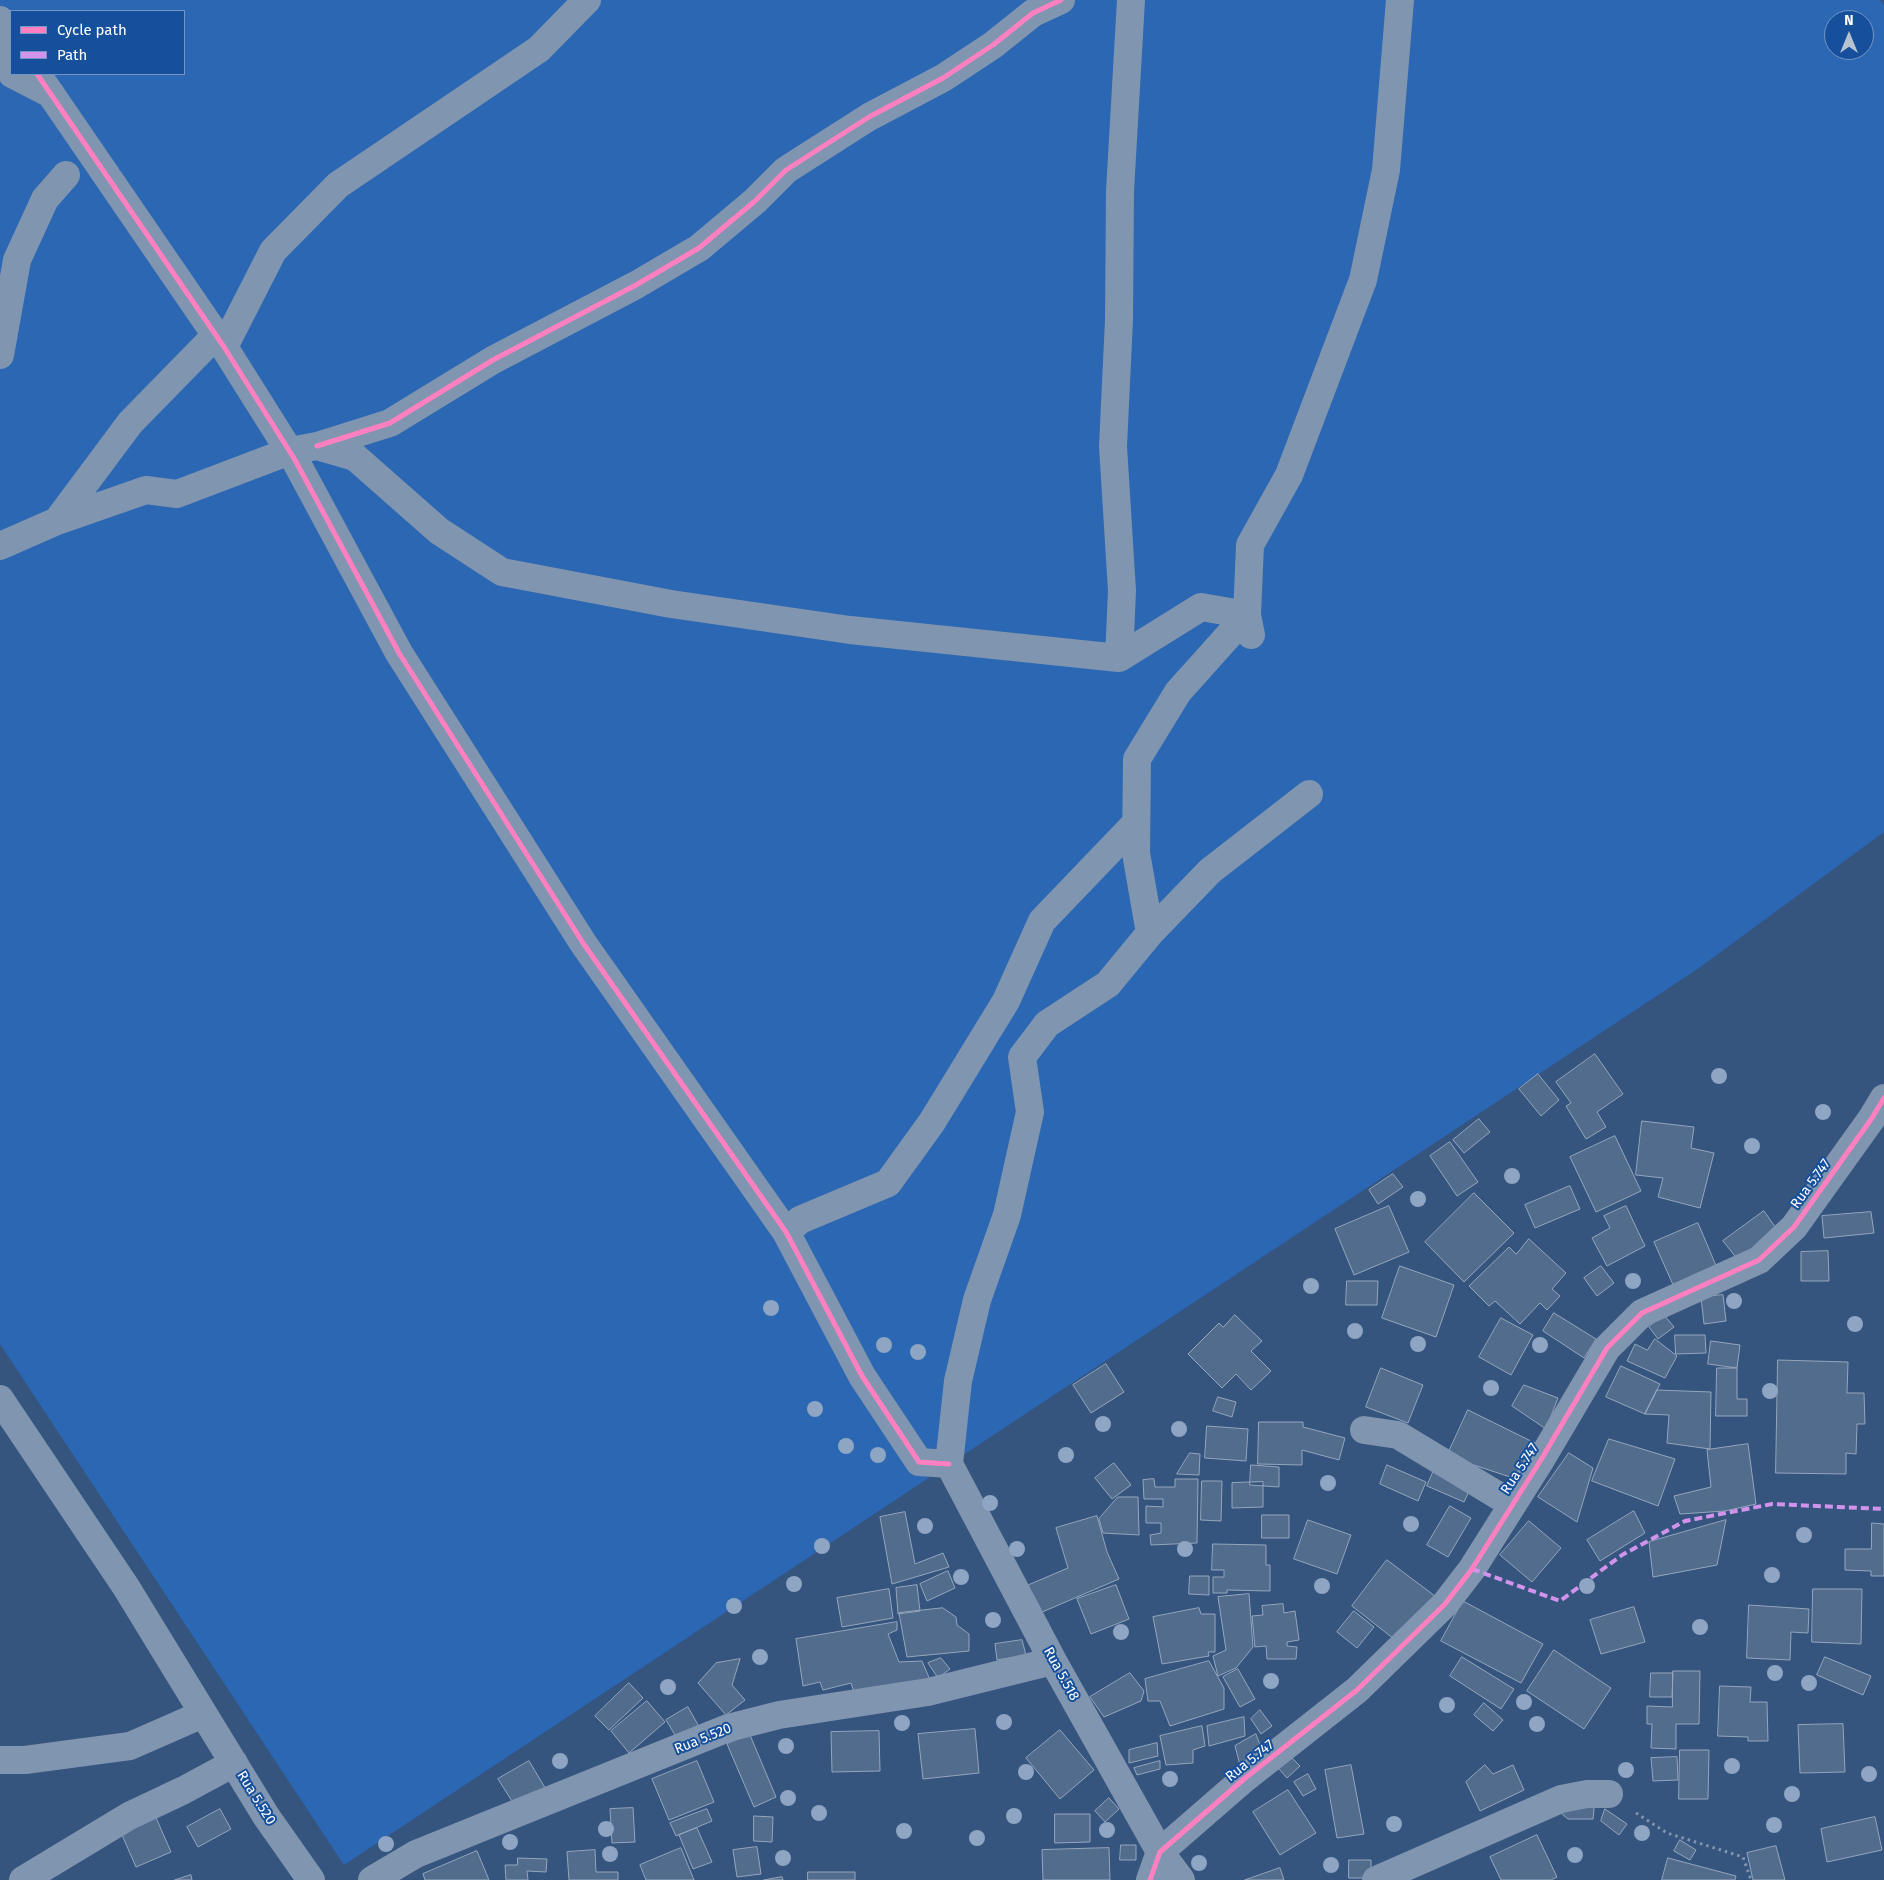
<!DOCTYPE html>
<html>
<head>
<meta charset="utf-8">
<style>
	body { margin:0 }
	#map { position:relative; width:1884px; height:1880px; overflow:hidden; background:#35547e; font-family:"Fira Sans",sans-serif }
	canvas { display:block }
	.legend { position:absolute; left:10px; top:10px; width:175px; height:65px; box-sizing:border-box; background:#16509d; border:1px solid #7396c4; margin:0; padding:6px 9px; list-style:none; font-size:15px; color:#fff }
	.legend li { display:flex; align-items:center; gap:10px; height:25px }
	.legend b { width:25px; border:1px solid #7396c4 }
	.north { position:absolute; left:1824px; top:10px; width:50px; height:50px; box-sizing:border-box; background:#16509d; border:1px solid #7396c4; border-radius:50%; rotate:0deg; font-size:14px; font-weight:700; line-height:20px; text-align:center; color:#fff }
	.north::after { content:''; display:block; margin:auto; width:18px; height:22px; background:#b8c3d2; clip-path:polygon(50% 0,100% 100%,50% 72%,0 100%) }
</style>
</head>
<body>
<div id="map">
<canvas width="1884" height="1880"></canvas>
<ul class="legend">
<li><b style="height:6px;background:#ff80c0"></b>Cycle path</li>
<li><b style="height:6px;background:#d193ec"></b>Path</li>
</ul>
<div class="north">N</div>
</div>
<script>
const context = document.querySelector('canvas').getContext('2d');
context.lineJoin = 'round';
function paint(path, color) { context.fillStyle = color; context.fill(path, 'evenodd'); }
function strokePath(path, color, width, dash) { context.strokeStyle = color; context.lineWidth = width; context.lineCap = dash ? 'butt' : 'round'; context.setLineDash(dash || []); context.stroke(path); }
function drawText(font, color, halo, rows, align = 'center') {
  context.font = font + ' "Fira Sans",sans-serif'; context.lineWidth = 4; context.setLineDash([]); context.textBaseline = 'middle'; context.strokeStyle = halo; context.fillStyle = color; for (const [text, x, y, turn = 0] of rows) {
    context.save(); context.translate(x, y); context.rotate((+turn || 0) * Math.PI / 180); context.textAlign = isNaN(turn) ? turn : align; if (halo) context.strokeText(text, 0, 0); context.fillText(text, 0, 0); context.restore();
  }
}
paint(new Path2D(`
	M0 0H1880L1884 5V832L1699 968 344 1865 0 1344ZM11 11H184V74H11ZM1834 20H1864V50H1834Z`), '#2b67b3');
const building = new Path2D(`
	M1595 1054 1623 1094 1597 1112 1606 1127 1586 1139 1566 1106 1571 1103 1556 1082Z
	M1538 1074 1559 1100 1541 1116 1519 1089Z
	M1479 1119 1490 1132 1464 1153 1453 1140Z
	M1642 1121 1694 1127 1691 1148 1714 1153 1700 1208 1658 1197 1663 1178 1636 1175Z
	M1615 1136 1641 1191 1596 1212 1570 1157Z
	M1450 1142 1478 1182 1457 1196 1430 1156Z
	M1393 1174 1403 1187 1378 1204 1369 1190Z
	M1570 1186 1580 1209 1535 1228 1525 1205Z
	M1474 1193 1514 1233 1464 1282 1425 1242Z
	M1389 1206 1409 1252 1354 1275 1335 1229Z
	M1626 1206 1645 1246 1607 1266 1592 1238 1610 1228 1604 1216Z
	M1764 1211 1778 1231 1739 1261 1723 1241Z
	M1871 1212 1874 1233 1824 1238 1822 1216Z
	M1698 1223 1717 1268 1674 1287 1654 1242Z
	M1529 1239 1566 1273 1552 1289 1560 1296 1547 1310 1540 1303 1520 1324 1495 1301 1489 1306 1469 1286 1509 1247 1516 1254Z
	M1828 1251 1829 1281H1801V1252Z
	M1400 1266 1454 1285 1436 1337 1382 1318Z
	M1601 1266 1614 1283 1597 1296 1584 1278Z
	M1347 1281H1378L1377 1305H1346Z
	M1723 1295 1726 1321 1704 1324 1701 1297Z
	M1554 1313 1596 1339 1584 1358 1543 1331Z
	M1235 1315 1262 1341 1251 1351 1271 1371 1251 1390 1236 1374 1222 1388 1188 1354 1219 1323 1223 1327Z
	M1664 1315 1674 1327 1658 1339 1649 1327Z
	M1501 1318 1533 1335 1511 1375 1479 1357Z
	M1675 1335H1705L1706 1353 1676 1354Z
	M1655 1339 1677 1356 1665 1378 1627 1361 1635 1344 1647 1350Z
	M1711 1341 1740 1345 1737 1368 1708 1364Z
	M1778 1360 1848 1362 1847 1393H1864L1865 1424H1857L1856 1454 1846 1453V1474L1776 1473Z
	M1106 1364 1124 1392 1091 1413 1073 1385Z
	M1621 1366 1660 1384 1645 1414 1606 1397Z
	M1381 1368 1423 1385 1408 1423 1366 1407Z
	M1717 1368H1737V1399H1747V1416H1716Z
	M1524 1385 1558 1398 1546 1429 1512 1406Z
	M1657 1390 1711 1392 1710 1449 1667 1443 1669 1415 1645 1414Z
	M1218 1397 1236 1402 1232 1417 1213 1411Z
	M1468 1410 1535 1443 1519 1480 1447 1456Z
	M1259 1422H1303V1427L1345 1438 1339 1460 1302 1450V1465L1258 1464Z
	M1207 1426 1248 1429 1246 1461 1205 1458Z
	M1609 1439 1675 1459 1658 1506 1592 1481Z
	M1748 1444 1756 1504 1725 1511 1680 1514 1674 1496 1711 1487 1707 1450Z
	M1190 1453 1200 1454 1199 1475 1177 1474Z
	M1569 1453 1593 1468 1577 1522 1538 1497Z
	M1114 1463 1131 1485 1112 1499 1095 1478Z
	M1251 1465 1279 1467V1487L1250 1485Z
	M1387 1465 1426 1482 1418 1501 1380 1484Z
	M1434 1470 1471 1487 1464 1502 1427 1486Z
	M1154 1479 1155 1487H1175V1479H1198L1197 1543 1151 1545 1150 1535 1161 1533V1523H1146V1506L1163 1507V1499H1144L1143 1480Z
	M1202 1481H1222L1221 1521 1201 1520Z
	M1263 1482V1507L1232 1508V1483Z
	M1118 1497H1138L1139 1535 1103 1533 1099 1519Z
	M1450 1506 1471 1518 1448 1557 1427 1545Z
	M1634 1511 1645 1533 1600 1561 1587 1540Z
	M905 1512 915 1564 943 1553 949 1567 892 1584 880 1517Z
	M1262 1515H1289V1538H1262Z
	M1097 1516 1107 1552 1119 1579 1033 1616 1021 1588 1068 1568 1056 1528Z
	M1308 1520 1351 1535 1337 1574 1294 1559Z
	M1726 1520 1717 1565 1653 1577 1649 1542Z
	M1529 1521 1561 1548 1532 1582 1500 1555Z
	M1872 1523 1884 1524V1576H1871V1571L1845 1570V1549H1871Z
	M1213 1544 1266 1545V1565H1270V1591L1227 1590V1593H1213V1577H1224V1570H1212Z
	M1387 1560 1435 1596 1399 1643 1352 1606Z
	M948 1571 955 1588 927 1601 920 1584Z
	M1190 1576H1209V1595L1189 1594Z
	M917 1585 920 1611 898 1614 896 1588Z
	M1116 1585 1129 1619 1091 1634 1077 1599Z
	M889 1589 893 1618 842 1627 837 1598Z
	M1813 1589H1862L1861 1644 1812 1642Z
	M1249 1594 1253 1647 1236 1668 1218 1676 1213 1656 1226 1650 1218 1597Z
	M1463 1601 1543 1644 1521 1683 1441 1641Z
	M1283 1604 1284 1613 1295 1611 1299 1640 1287 1642V1646L1297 1647 1296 1659H1267L1266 1646 1255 1647 1252 1616 1263 1615 1262 1606Z
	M1749 1605 1809 1609 1808 1633 1791 1632 1790 1660 1747 1658Z
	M1634 1607 1645 1642 1601 1654 1590 1620Z
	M943 1608 956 1617 957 1625 969 1634V1651L907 1657 899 1613Z
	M1199 1608 1201 1614H1215V1652H1208L1209 1656 1162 1664 1153 1617Z
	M1354 1611 1374 1627 1357 1648 1337 1632Z
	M897 1622V1630L888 1634 899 1662 922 1661 930 1680 856 1698 851 1683 823 1690 820 1682 803 1686 796 1639Z
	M1022 1640 1026 1655 997 1660 995 1644Z
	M1554 1650 1611 1688 1584 1729 1527 1691Z
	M1462 1657 1514 1689 1501 1709 1450 1676Z
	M1825 1657 1871 1676 1863 1695 1817 1675Z
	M941 1658 950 1669 938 1678 928 1663Z
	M740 1659 732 1685 745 1700 726 1715 698 1683 716 1663Z
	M1209 1661 1224 1688V1709L1170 1726 1160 1701H1148L1145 1679Z
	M1238 1669 1255 1699 1240 1707 1223 1677Z
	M1673 1671H1700L1699 1724H1676V1749L1651 1748 1652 1724H1647V1706L1672 1707Z
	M1130 1673 1144 1691 1141 1701 1104 1717 1090 1697Z
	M1651 1673H1673L1672 1697H1650Z
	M629 1683 643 1698 609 1730 595 1716Z
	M1720 1686 1751 1687 1750 1702H1767L1768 1741H1748V1737L1718 1736Z
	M647 1701 665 1722 629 1753 611 1731Z
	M1484 1703 1503 1720 1493 1731 1474 1715Z
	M688 1707 702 1732 681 1745 666 1720Z
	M1260 1710 1272 1726 1261 1734 1251 1719Z
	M1244 1717 1245 1736 1209 1746 1207 1726Z
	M1843 1724 1845 1772 1800 1773 1798 1725Z
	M1202 1726 1205 1746 1193 1750V1763L1166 1765 1160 1736Z
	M975 1729 979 1773 923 1779 918 1734Z
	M1060 1730 1094 1770 1060 1799 1026 1758Z
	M879 1731 880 1771 832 1772 831 1732Z
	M1256 1734 1263 1753 1240 1765 1235 1746Z
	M750 1735 776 1797 754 1807 727 1744Z
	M1157 1743 1158 1756 1129 1763V1750Z
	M1680 1750H1709L1708 1799H1679Z
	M1291 1757 1300 1766 1287 1778 1279 1769Z
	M1677 1757 1678 1780 1653 1781 1651 1758Z
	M529 1761 547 1791 517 1809 498 1779Z
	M697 1761 714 1802 669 1820 652 1779Z
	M1160 1761V1769L1137 1775 1134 1768Z
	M1351 1765 1364 1834 1337 1838 1325 1770Z
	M1485 1765 1493 1774 1513 1765 1524 1790 1480 1811 1466 1782Z
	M1308 1774 1316 1789 1303 1796 1294 1782Z
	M1288 1790 1316 1833 1280 1855 1253 1812Z
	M1109 1798 1119 1809 1105 1822 1095 1811Z
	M1595 1799 1593 1819H1568L1556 1809Z
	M633 1808 635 1842 612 1843 610 1809Z
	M220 1809 231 1829 198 1847 187 1827Z
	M707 1809 712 1821 676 1836 670 1823Z
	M1605 1809 1627 1824 1619 1835 1601 1821Z
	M154 1813 171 1852 136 1867 119 1828Z
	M1055 1814H1090V1842L1055 1843Z
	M754 1816 773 1817 772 1842 754 1841Z
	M1875 1817 1882 1850 1827 1862 1821 1829Z
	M697 1828 712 1862 693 1869 679 1835Z
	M1537 1835 1557 1877 1551 1880H1501L1490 1857Z
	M1680 1840 1696 1850 1690 1860 1674 1851Z
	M1121 1845H1136V1860H1120Z
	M1776 1846 1785 1880H1753L1747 1853Z
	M757 1847 761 1874 737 1877 733 1850Z
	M681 1848 694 1880H646L640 1865Z
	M1109 1848 1110 1880H1043L1042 1850Z
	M595 1850 596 1872H618V1880H569L567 1852Z
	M477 1851 489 1880H425L423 1874Z
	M518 1858 547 1859 546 1872 527 1871 528 1880H506L505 1865H517Z
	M1668 1858 1736 1876 1735 1880H1662Z
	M1349 1860H1371V1878H1349Z
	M1280 1868 1284 1880H1245Z
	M808 1872H855V1880H808Z
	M191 1875 192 1880H175Z
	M782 1877 783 1880H764Z`);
paint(building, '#526c8d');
strokePath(building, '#95a6bd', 1);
strokePath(new Path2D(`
	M1636 1813 1667 1833 1743 1857 1751 1880`), '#8095af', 3, [2.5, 4]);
strokePath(new Path2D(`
	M1131 0 1120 191 1119 320 1113 446 1122 591 1119 658 1201 607 1247 615
	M0 20 11 37
	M0 56 11 72
	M12 74 51 94
	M37 74 224 347 295 460 399 653 583 943 786 1232 862 1376 919 1462 949 1464
	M224 347 273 251 338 185 539 49 587 0
	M0 355 17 260 45 199 66 175
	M317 446 390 423 493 360 636 285 699 248 755 201 786 170 869 117 943 78 993 45 1033 13 1061 0
	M57 521 146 490 177 494 290 451 317 446 355 457 439 531 502 572 671 604 850 630 1119 658
	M0 546 57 521 130 423 216 335
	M1251 635 1247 615 1250 545 1289 475 1363 280 1386 170 1400 0
	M1150 933 1136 853 1137 759 1178 692 1247 615
	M786 1232 800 1220 888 1183 932 1122 1006 1001 1042 921 1136 823
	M0 1399 126 1587 266 1816 311 1880
	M1364 1430 1398 1435 1512 1504
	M949 1464 958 1381 977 1300 1007 1215 1030 1112 1022 1057 1047 1024 1108 984 1150 933 1210 871 1309 794
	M949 1464 1053 1661 1160 1852 1181 1880
	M0 1760H25L130 1746 203 1714
	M23 1880 129 1816 184 1790 234 1763
	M372 1880 416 1854 728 1728 779 1715 928 1692 1053 1661
	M1150 1880 1160 1852 1244 1779 1357 1690 1445 1604 1472 1569 1542 1458 1607 1348 1642 1313 1759 1260 1794 1227 1872 1118 1884 1098
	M1376 1880 1561 1799 1587 1794H1609`), '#8095af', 28);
strokePath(new Path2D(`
	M1472 1569 1560 1601 1622 1555 1685 1521 1772 1504 1884 1509`), '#d193ec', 4, [8, 4]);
strokePath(new Path2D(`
	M37 74 224 347 295 460 399 653 583 943 786 1232 862 1376 919 1462 949 1464
	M317 446 390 423 493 360 636 285 699 248 755 201 786 170 869 117 943 78 993 45 1033 13 1061 0
	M1150 1880 1160 1852 1244 1779 1357 1690 1445 1604 1472 1569 1542 1458 1607 1348 1642 1313 1759 1260 1794 1227 1872 1118 1884 1098`), '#ff80c0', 5);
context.fillStyle = '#8ea5c4';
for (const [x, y] of [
	[1719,1076],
	[1823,1112],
	[1752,1146],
	[1512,1176],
	[1418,1199],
	[1633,1281],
	[1311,1286],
	[1734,1301],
	[771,1308],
	[1855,1324],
	[1355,1331],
	[1418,1344],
	[884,1345],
	[1540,1345],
	[918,1352],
	[1491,1388],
	[1770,1391],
	[815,1409],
	[1103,1424],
	[1179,1429],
	[846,1446],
	[878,1455],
	[1066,1455],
	[1328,1483],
	[990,1503],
	[1411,1524],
	[925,1526],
	[1804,1535],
	[822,1546],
	[1017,1549],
	[1185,1549],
	[1772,1575],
	[961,1577],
	[794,1584],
	[1322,1586],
	[1587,1586],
	[734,1606],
	[993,1620],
	[1700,1627],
	[1121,1632],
	[760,1657],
	[1775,1673],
	[1271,1681],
	[1809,1683],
	[668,1687],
	[1524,1702],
	[1447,1705],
	[1004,1722],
	[902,1723],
	[1537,1724],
	[786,1746],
	[560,1761],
	[1732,1766],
	[1626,1770],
	[1026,1772],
	[1869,1774],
	[1170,1779],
	[1792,1794],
	[788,1798],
	[819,1813],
	[1014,1816],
	[1394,1824],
	[1774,1825],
	[606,1829],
	[1107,1830],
	[904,1831],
	[1642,1833],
	[977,1838],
	[510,1842],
	[386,1844],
	[610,1854],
	[1575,1855],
	[783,1858],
	[1199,1863],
	[1331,1865]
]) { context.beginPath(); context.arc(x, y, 8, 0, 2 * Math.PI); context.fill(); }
drawText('14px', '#fff', '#16509d', [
	["Rua 5.747",1811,1184,-54],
	["Rua 5.747",1520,1469,-57],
	["Rua 5.518",1061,1674,61],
	["Rua 5.520",703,1739,-22],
	["Rua 5.747",1250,1761,-39],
	["Rua 5.520",256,1798,58]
]);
</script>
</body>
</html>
